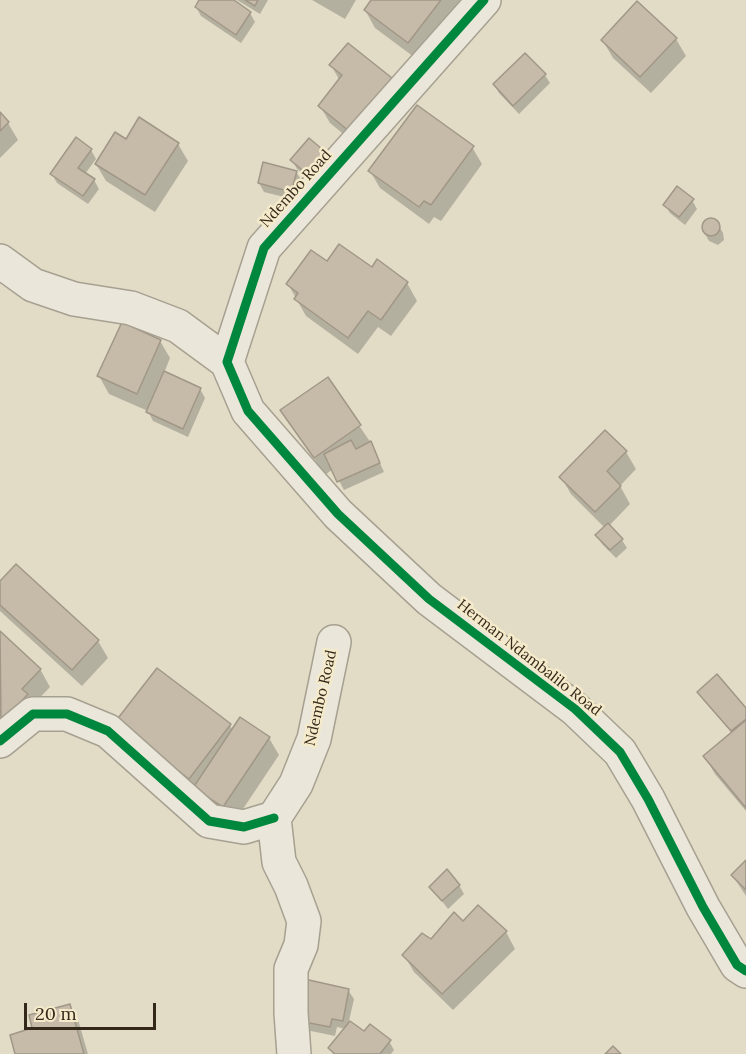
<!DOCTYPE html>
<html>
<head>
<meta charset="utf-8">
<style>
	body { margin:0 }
	#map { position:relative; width:746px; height:1054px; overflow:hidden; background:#e2dcc7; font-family:Lora,serif }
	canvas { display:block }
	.scale { position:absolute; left:24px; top:1003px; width:132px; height:27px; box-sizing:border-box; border:3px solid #34281a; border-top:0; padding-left:8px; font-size:18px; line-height:21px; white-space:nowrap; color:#34281a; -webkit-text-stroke:4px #f5ebcb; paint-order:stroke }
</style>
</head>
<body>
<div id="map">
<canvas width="746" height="1054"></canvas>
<div class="scale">20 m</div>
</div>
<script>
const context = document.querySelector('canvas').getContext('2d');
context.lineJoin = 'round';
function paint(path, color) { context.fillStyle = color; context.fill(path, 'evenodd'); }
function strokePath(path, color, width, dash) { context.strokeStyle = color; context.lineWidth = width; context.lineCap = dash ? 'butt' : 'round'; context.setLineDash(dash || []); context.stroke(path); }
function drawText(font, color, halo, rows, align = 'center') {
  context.font = font + ' Lora,serif'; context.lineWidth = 5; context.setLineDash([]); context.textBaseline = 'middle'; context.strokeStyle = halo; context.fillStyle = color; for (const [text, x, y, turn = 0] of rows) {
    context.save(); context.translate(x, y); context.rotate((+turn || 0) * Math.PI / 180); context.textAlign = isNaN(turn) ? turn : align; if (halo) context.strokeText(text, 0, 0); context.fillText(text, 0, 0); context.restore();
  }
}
paint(new Path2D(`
	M201 0H232L250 13 255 22 241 43 201 16 196 7Z
	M237 0H268L260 14Z
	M312 0H356L345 19Z
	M373 0H464L418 60 375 28 365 10Z
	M638 3 676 39 686 56 651 93 613 58 603 41Z
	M331 65 390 79 400 96 359 147 330 123 320 106 340 81Z
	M545 75 550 83 519 114 499 93 494 84Z
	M0 114 8 123 18 140 0 158Z
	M178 144 188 161 155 212 106 181 96 164Z
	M472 147 482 164 441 221 434 217 429 224 380 188 370 171Z
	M91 150 96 159 85 174 94 180 99 189 88 204 57 183 52 174Z
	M328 156 317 185 297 169 292 160Z
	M296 172 302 181 296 200 264 192 259 183Z
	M692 200 697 209 685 225 670 213 665 205Z
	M713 220 718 224 723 233 724 240 718 245 709 241 704 232 703 226 707 221Z
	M327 264 372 269 407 283 417 301 391 336 378 327 358 354 306 316 288 284Z
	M160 341 170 358 164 373 200 389 205 398 188 437 153 421 148 411 109 394 99 376Z
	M327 379 371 443 384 472 344 490 333 469 325 475 282 411Z
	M626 452 636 469 620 486 630 504 609 526 622 540 627 548 616 558 602 544 597 535 605 528 571 494 561 477Z
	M0 584 98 641 108 658 82 686 0 611Z
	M0 633 40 669 50 687 33 705 0 733Z
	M699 693 746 710V811L715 774 705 757 733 734 704 701Z
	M230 725 233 731 269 738 279 755 233 824 127 740Z
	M746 862V896L733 876Z
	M459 885 464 894 448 909 431 887Z
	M463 924 506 932 515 949 453 1010 414 972 404 955Z
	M348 990 354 999 349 1021 364 1033 389 1041 394 1050 391 1054H333L330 1049 346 1029 337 1027 335 1036 306 1030 301 1021Z
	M69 1006 79 1023 88 1054H17L34 1029Z`), '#0003');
const building = new Path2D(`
	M199 0H234L251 12 236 35 195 7Z
	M245 0H258L255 6Z
	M371 0H441L408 43 364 10Z
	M637 1 677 38 640 77 601 40Z
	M348 43 392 78 349 131 318 106 342 75 329 65Z
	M525 53 546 74 513 106 493 84Z
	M417 105 474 146 431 205 424 201 419 207 368 171Z
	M0 112 9 122 0 131Z
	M139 117 179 143 145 195 95 164 115 132 126 139Z
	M76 137 92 149 78 168 95 179 83 196 50 174Z
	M309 138 329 155 311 177 290 160Z
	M263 162 297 171 291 192 258 183Z
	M677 186 694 199 679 217 663 205Z
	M702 227a9 9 0 1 1 18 0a9 9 0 1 1-18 0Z
	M339 244 372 267 377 259 408 282 381 320 368 311 348 338 294 299 298 293 286 284 311 250 327 261Z
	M122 322 161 340 137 394 97 376Z
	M164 371 201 388 183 429 146 412Z
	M328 377 361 425 314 458 280 410Z
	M605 430 627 451 607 471 621 486 595 512 559 477Z
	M351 440 356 449 371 441 380 463 337 482 324 454Z
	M608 523 623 539 610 550 595 535Z
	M16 564 99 640 72 670 0 605V581Z
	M0 631 41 669 22 689 28 694 1 724Z
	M157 668 231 724 189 779 115 722Z
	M717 674 746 708V719L731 731 697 692Z
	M240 717 270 737 223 807 193 788Z
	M746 720V808L703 756Z
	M746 860V890L731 875Z
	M447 869 460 885 442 901 429 887Z
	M478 905 507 931 442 994 402 955 422 933 431 939 454 912 463 921Z
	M300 978 349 989 343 1021 332 1019 330 1027 299 1021Z
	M70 1004 84 1054H15L10 1035 32 1028 29 1015Z
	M350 1021 364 1031 370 1024 391 1040 380 1054H335L328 1048Z
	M613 1046 621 1054H605Z`);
paint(building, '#c6baa8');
strokePath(building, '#a19787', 1.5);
const street = new Path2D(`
	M484 0 264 248 227 362 248 411 338 514 429 599 575 709 620 752 648 799 703 907 737 965 746 971
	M0 261 33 285 74 299 131 308 178 326 227 362
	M0 741 33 714H67L108 731 209 821 244 827 274 818
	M274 818 279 862 291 886 304 921 301 945 291 969V1013L294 1054
	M274 818 296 784 314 739 334 642`);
strokePath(street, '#a6a091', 36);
strokePath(street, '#eae6d9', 33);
strokePath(new Path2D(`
	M484 0 264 248 227 362 248 411 338 514 429 599 575 709 620 752 648 799 703 907 737 965 746 971
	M0 741 33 714H67L108 731 209 821 244 827 274 818`), '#00873e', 9);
drawText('15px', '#34281a', '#f5ebcb', [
	["Ndembo Road",296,189,-48],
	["Herman Ndambalilo Road",529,658,38],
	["Ndembo Road",321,698,-77]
]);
</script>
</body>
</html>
